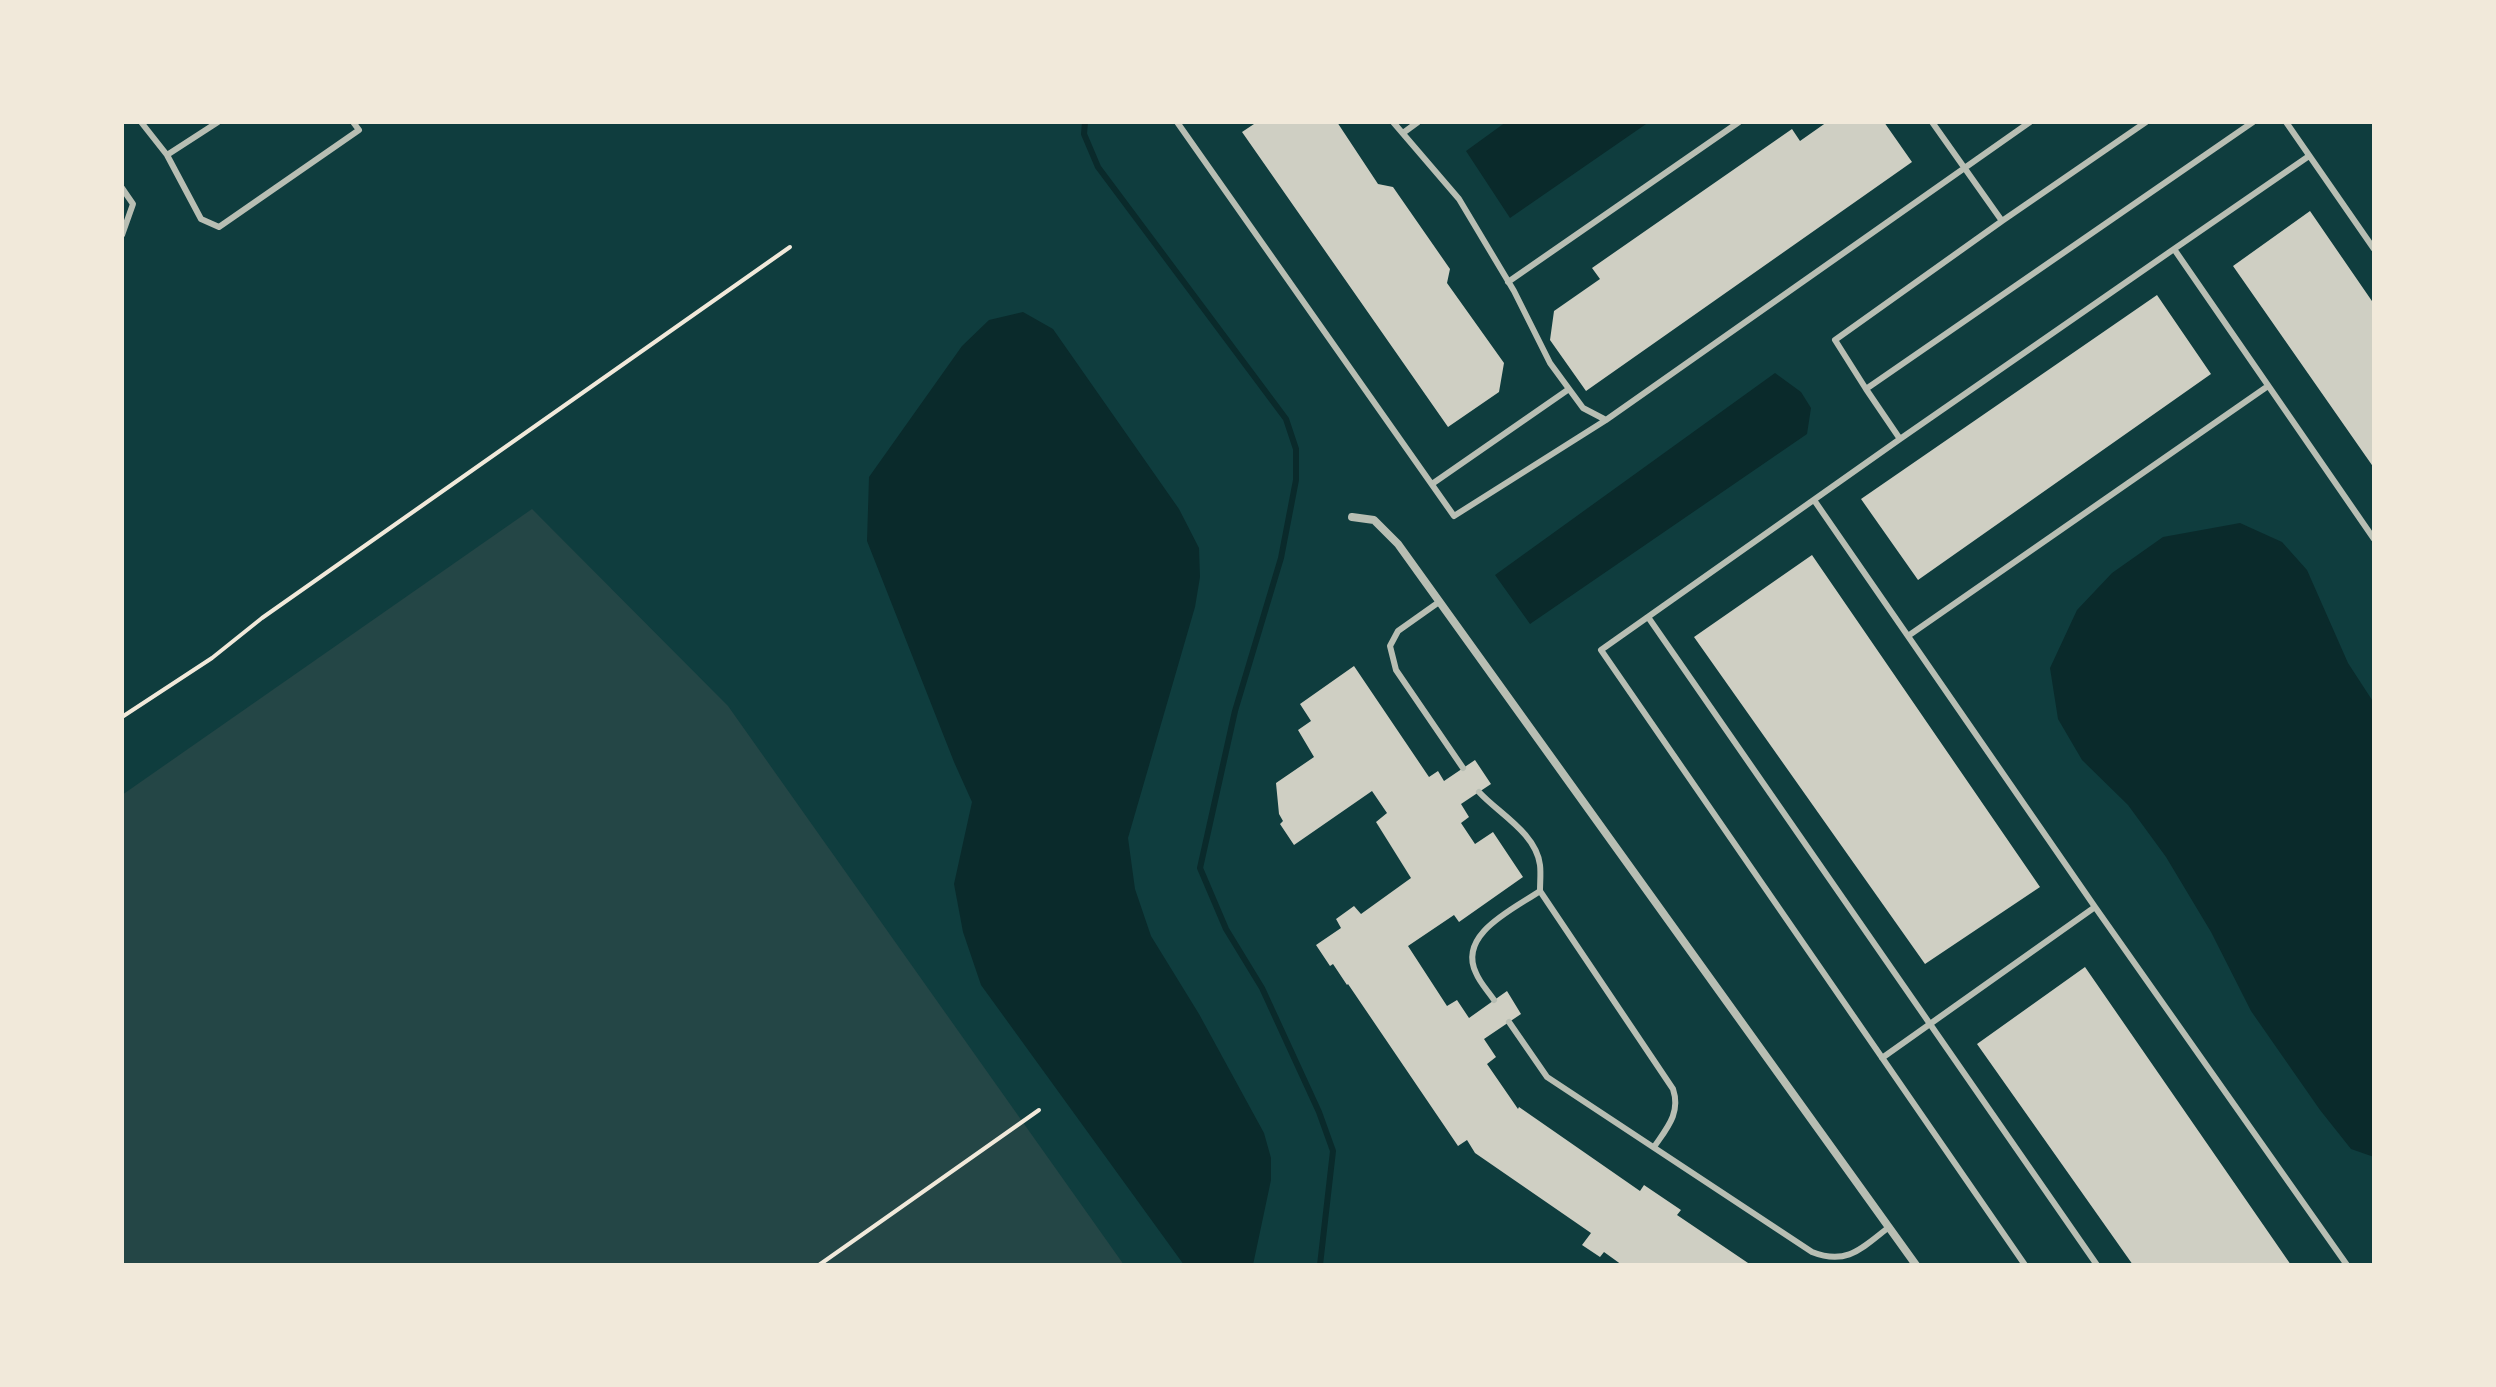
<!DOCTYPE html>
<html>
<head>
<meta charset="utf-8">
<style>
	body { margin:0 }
	#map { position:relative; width:2496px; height:1387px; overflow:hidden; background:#0f3d3e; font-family:Signika,sans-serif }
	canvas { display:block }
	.frame { position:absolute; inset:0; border:124px solid #f1e9da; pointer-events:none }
</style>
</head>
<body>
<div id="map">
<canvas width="2496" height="1387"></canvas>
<div class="frame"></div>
</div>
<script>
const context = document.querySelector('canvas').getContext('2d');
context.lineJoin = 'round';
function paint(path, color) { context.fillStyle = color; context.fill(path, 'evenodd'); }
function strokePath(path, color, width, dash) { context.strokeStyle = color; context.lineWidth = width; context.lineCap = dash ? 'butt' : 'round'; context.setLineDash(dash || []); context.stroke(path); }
paint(new Path2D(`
	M532 509 728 706 1124 1265H122V795Z`), '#244646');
paint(new Path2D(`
	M1506 122H1649L1510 218 1466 151Z
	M1023 312 1053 329 1179 509 1199 548 1200 577 1195 607 1128 838 1135 889 1151 936 1199 1014 1264 1133 1271 1158V1180L1253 1265H1184L981 985 963 932 954 884 972 802 954 762 867 541 869 477 962 346 989 320Z
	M1775 373 1801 392 1811 408 1807 434 1530 624 1495 575Z
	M2240 523 2282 542 2307 570 2348 663 2374 703V1157L2351 1149 2320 1110 2251 1011 2211 932 2166 857 2128 805 2082 760 2058 719 2050 668 2077 610 2112 573 2163 537Z`), '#0a2a2b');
strokePath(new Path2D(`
	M1085 122 1084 134 1098 167 1286 419 1296 449V480L1281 558 1235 711 1200 868 1226 929 1262 988 1319 1112 1333 1151 1320 1265`), '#0a2a2b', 6);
paint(new Path2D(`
	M1257 122H1337L1378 184 1393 187 1450 269 1447 283 1504 363 1499 392 1448 427 1242 132Z
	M1827 122H1884L1912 162 1586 391 1550 340 1554 311 1600 279 1592 268 1792 129 1800 141Z
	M2310 211 2374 304V468L2233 266Z
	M2157 295 2211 374 1918 580 1861 499Z
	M1812 555 2040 887 1925 964 1694 637Z
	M1354 666 1429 777 1438 771 1444 781 1475 760 1491 784 1461 804 1469 817 1461 823 1475 844 1493 832 1523 877 1459 922 1454 915 1408 946 1447 1006 1457 1000 1469 1018 1507 991 1521 1014 1484 1039 1496 1057 1487 1064 1518 1109 1519 1107 1640 1191 1644 1185 1681 1210 1677 1215 1751 1265H1622L1604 1252 1600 1257 1582 1245 1591 1233 1475 1153 1467 1140 1458 1146 1348 984 1347 985 1333 964 1330 966 1316 945 1341 928 1336 919 1354 906 1361 914 1411 878 1376 822 1387 813 1372 791 1294 845 1280 824 1283 821 1279 814 1276 783 1314 757 1298 730 1311 721 1300 704Z
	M2085 967 2291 1265H2133L1977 1044Z`), '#cfcfc3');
strokePath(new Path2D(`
	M122 717 212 658 262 618 790 247
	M819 1265 1039 1110`), '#f1e9da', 4);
strokePath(new Path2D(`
	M141 122 167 155 218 122
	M1177 122 1454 516 1606 420
	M1393 122 1459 199 1514 291 1550 363 1583 408 1606 420 2030 122
	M2253 122 1866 389 1900 439 2174 249 2374 539
	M2286 122 2374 249
	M1403 133 1418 122
	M167 155 201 219 219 227 359 130 353 122
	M122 188 133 204 122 235
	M2002 221 2146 122
	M2174 249 2309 156
	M1508 282 1739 122
	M1866 389 1835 340 2002 221 1932 122
	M1900 439 1601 650 2025 1265
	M1432 484 1569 389
	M1814 500 2095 907
	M1439 602 1398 631 1390 646 1396 670 1463 768
	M1648 617 2097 1265
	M1908 636 2268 386
	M1479 792C1498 813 1536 833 1540 865 1541 873 1540 882 1540 891 1514 909 1457 934 1476 973 1480 983 1488 991 1494 1000
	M1540 891 1673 1089C1681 1113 1667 1128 1654 1147
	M1509 1022 1547 1077 1812 1252C1847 1266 1862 1248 1889 1227
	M1882 1058 2095 907 2347 1265`), '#b8beb3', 6);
strokePath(new Path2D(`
	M1352 517 1374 520 1398 544 1916 1265`), '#b8beb3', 8);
</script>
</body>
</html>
